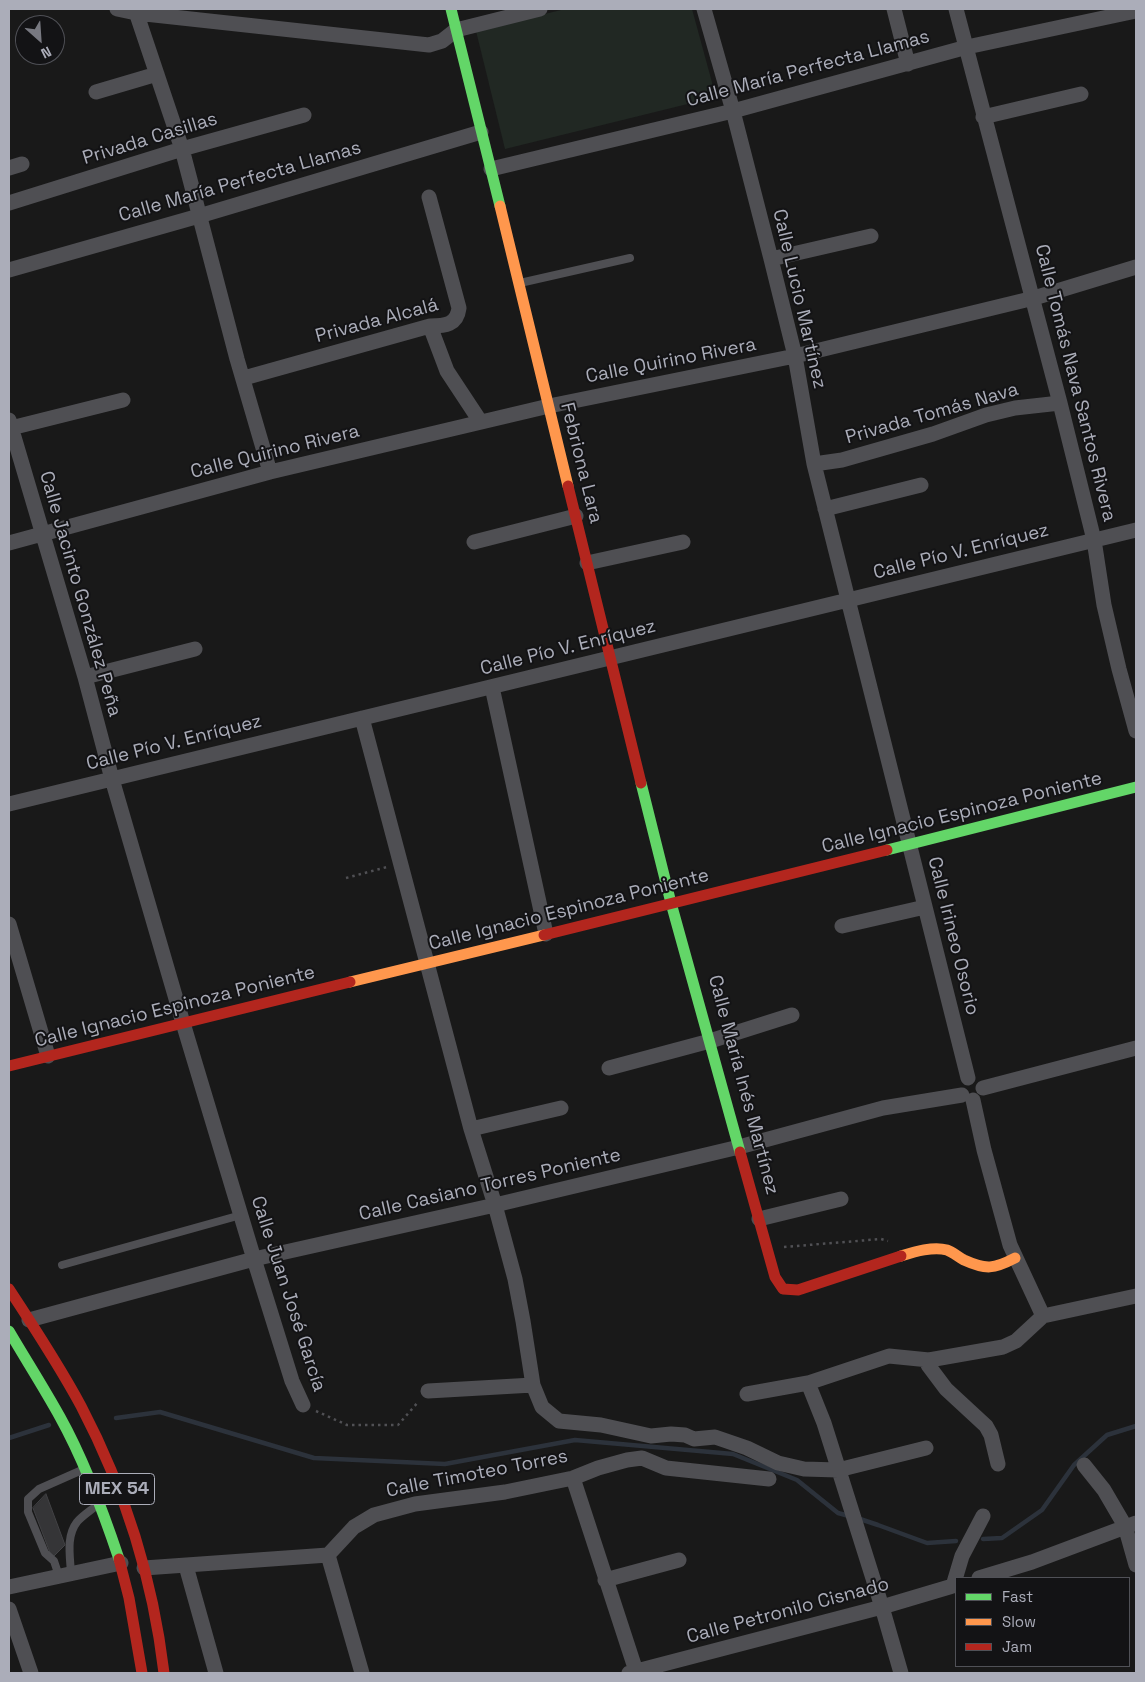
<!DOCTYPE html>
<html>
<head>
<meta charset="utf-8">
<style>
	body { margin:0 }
	#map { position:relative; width:1145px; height:1682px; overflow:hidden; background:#191919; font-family:"Space Grotesk",sans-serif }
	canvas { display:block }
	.frame { position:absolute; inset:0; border:10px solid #abadb9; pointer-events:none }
	.legend { position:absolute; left:955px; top:1577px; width:175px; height:90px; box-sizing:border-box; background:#131315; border:1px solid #505157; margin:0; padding:6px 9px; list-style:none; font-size:15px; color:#abadb9 }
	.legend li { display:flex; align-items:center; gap:10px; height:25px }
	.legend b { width:25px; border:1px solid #505157 }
	.north { position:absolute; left:15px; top:15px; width:50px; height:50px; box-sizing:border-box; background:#131315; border:1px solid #505157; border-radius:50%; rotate:154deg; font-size:14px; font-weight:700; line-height:20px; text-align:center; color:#abadb9 }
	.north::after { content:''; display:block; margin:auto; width:18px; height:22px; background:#787981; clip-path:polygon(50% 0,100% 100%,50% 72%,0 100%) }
</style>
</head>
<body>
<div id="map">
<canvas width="1145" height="1682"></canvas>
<div class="frame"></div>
<ul class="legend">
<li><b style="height:6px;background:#63d668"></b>Fast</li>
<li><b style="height:6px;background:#ff974d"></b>Slow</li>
<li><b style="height:6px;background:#b3261e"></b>Jam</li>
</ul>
<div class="north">N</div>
</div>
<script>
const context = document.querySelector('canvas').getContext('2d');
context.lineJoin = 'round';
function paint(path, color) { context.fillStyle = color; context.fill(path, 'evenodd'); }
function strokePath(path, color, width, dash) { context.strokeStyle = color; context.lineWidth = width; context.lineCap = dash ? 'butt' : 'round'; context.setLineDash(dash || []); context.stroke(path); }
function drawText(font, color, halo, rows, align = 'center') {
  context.font = font + ' "Space Grotesk",sans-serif'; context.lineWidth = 4; context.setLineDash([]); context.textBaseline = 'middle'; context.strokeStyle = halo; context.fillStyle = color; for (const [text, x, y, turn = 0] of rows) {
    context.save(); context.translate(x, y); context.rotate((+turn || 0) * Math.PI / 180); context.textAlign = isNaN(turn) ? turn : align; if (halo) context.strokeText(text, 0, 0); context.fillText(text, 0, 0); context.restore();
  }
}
paint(new Path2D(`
	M565 9H692L716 97 505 149 476 31Z`), '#212823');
strokePath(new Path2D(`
	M116 1418 160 1412 314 1458 445 1464 575 1440 733 1454 797 1480 838 1513 849 1516
	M9 1438 49 1425
	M857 1518 878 1525 927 1543 956 1541
	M983 1539 1002 1538 1042 1510 1074 1465 1107 1435 1136 1426`), '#2c323b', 4.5);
const building = new Path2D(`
	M46 1494 65 1545 52 1558 33 1508Z`);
paint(building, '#353537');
strokePath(building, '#424245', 1);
strokePath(new Path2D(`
	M346 878 387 867
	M784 1247 881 1239 888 1241
	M316 1411 347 1425H398L419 1401`), '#505054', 2.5, [2.5, 4]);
strokePath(new Path2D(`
	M520 283 630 258
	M62 1265 241 1215
	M71 1573C70 1556 66 1536 77 1522 82 1516 90 1511 96 1506
	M59 1576 54 1561 45 1553 28 1512V1499L39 1489 82 1470`), '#4f4f53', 8);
strokePath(new Path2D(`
	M117 9 136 13 429 45 442 41 456 30 540 9
	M135 9 182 149 237 359 270 472
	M704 9 733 111 771 259 795 356 814 464 968 1078
	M894 9 908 64
	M956 9 1060 403 1094 540 1104 605 1119 669 1136 731
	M96 92 157 74
	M983 117 1081 94
	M9 168 22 164
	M491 169 733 111 967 47 1136 11
	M9 203 182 149 304 115
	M771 259 871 236
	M9 270 199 216 481 132
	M430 326 447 371 480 421
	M244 378 430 326C445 326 457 325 459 308L429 197
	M9 420 85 677 112 779 183 1023 254 1259 292 1381 303 1405
	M11 428 123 400
	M814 464 842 460 933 434 986 415 1015 408 1060 403
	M825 509 921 485
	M474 542 576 516
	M9 543 270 472 549 406 795 356 1034 298 1136 267
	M587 563 683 542
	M85 677 195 649
	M492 687 546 934
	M362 718 471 1129 495 1205 515 1279 523 1321 533 1385
	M9 804 1136 530
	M9 924 48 1056
	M842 926 925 907
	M609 1068 710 1041 792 1015
	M983 1088 1136 1048
	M973 1100 984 1150 1010 1245 1043 1316
	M471 1129 561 1108
	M759 1219 841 1199
	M29 1320 254 1259 495 1205 739 1147 883 1108 962 1095
	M929 1360 928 1365 946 1389 986 1426 991 1435 998 1464
	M808 1383 824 1423 882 1607 901 1673
	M428 1391 533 1385 542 1407 559 1421 601 1425 651 1436 671 1434 685 1435 694 1439 715 1437 747 1448 778 1463 804 1469 838 1470 926 1448
	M747 1394 808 1383 889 1356 929 1360 1003 1347 1016 1341 1043 1316 1136 1296
	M1084 1465 1104 1490 1125 1526 1136 1565
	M573 1478 636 1671
	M328 1555 362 1673
	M186 1566 216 1673
	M144 1568 328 1555 354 1527 374 1515 415 1504 505 1492 573 1478 598 1468 627 1460 642 1458 666 1468 769 1479
	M979 1578 1032 1562 1136 1523
	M605 1580 679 1560
	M953 1586 962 1556 983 1516
	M9 1587 121 1563
	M9 1609 31 1673
	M629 1673 882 1607 956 1585`), '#4f4f53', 15);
strokePath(new Path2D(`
	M451 9 500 206
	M641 783 671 903 740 1152
	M887 850 1136 787
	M9 1331C26 1360 44 1388 60 1417 85 1462 103 1511 119 1559`), '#63d668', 11);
strokePath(new Path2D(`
	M500 206 568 486
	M350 982 544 935
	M901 1256C914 1252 933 1246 947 1250 953 1252 958 1257 964 1260 986 1270 994 1269 1015 1258`), '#ff974d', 11);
strokePath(new Path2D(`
	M568 486 641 783
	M544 935 887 850
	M9 1066 350 982
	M740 1152 775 1277 783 1289 798 1290 901 1256
	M9 1289C34 1327 59 1365 81 1406 124 1488 153 1580 164 1673
	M119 1559 129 1598 142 1673`), '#b3261e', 11);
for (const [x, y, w] of [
	[117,1489,75]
]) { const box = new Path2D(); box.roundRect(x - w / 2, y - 15.5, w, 31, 4); context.fillStyle = '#131315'; context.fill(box); strokePath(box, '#abadb9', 1); }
drawText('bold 18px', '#abadb9', null, [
	["MEX 54",117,1489]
]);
drawText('19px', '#abadb9', '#131315', [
	["Calle María Perfecta Llamas",808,69,-15],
	["Privada Casillas",150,139,-17],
	["Calle María Perfecta Llamas",240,182,-16],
	["Calle Lucio Martínez",799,299,77],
	["Privada Alcalá",377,321,-15],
	["Calle Quirino Rivera",671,361,-11],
	["Calle Tomás Nava Santos Rivera",1075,383,76],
	["Privada Tomás Nava",932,414,-16],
	["Calle Quirino Rivera",275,452,-14],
	["Febriona Lara",581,463,76],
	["Calle Pío V. Enríquez",961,552,-14],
	["Calle Jacinto González Peña",80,594,74],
	["Calle Pío V. Enríquez",568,648,-14],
	["Calle Pío V. Enríquez",174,743,-14],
	["Calle Ignacio Espinoza Poniente",962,813,-14],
	["Calle Ignacio Espinoza Poniente",569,910,-14],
	["Calle Irineo Osorio",953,936,76],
	["Calle Ignacio Espinoza Poniente",175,1007,-14],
	["Calle María Inés Martínez",743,1085,75],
	["Calle Casiano Torres Poniente",490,1185,-13],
	["Calle Juan José García",288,1294,72],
	["Calle Timoteo Torres",477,1474,-11],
	["Calle Petronilo Cisnado",788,1611,-15]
]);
</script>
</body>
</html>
